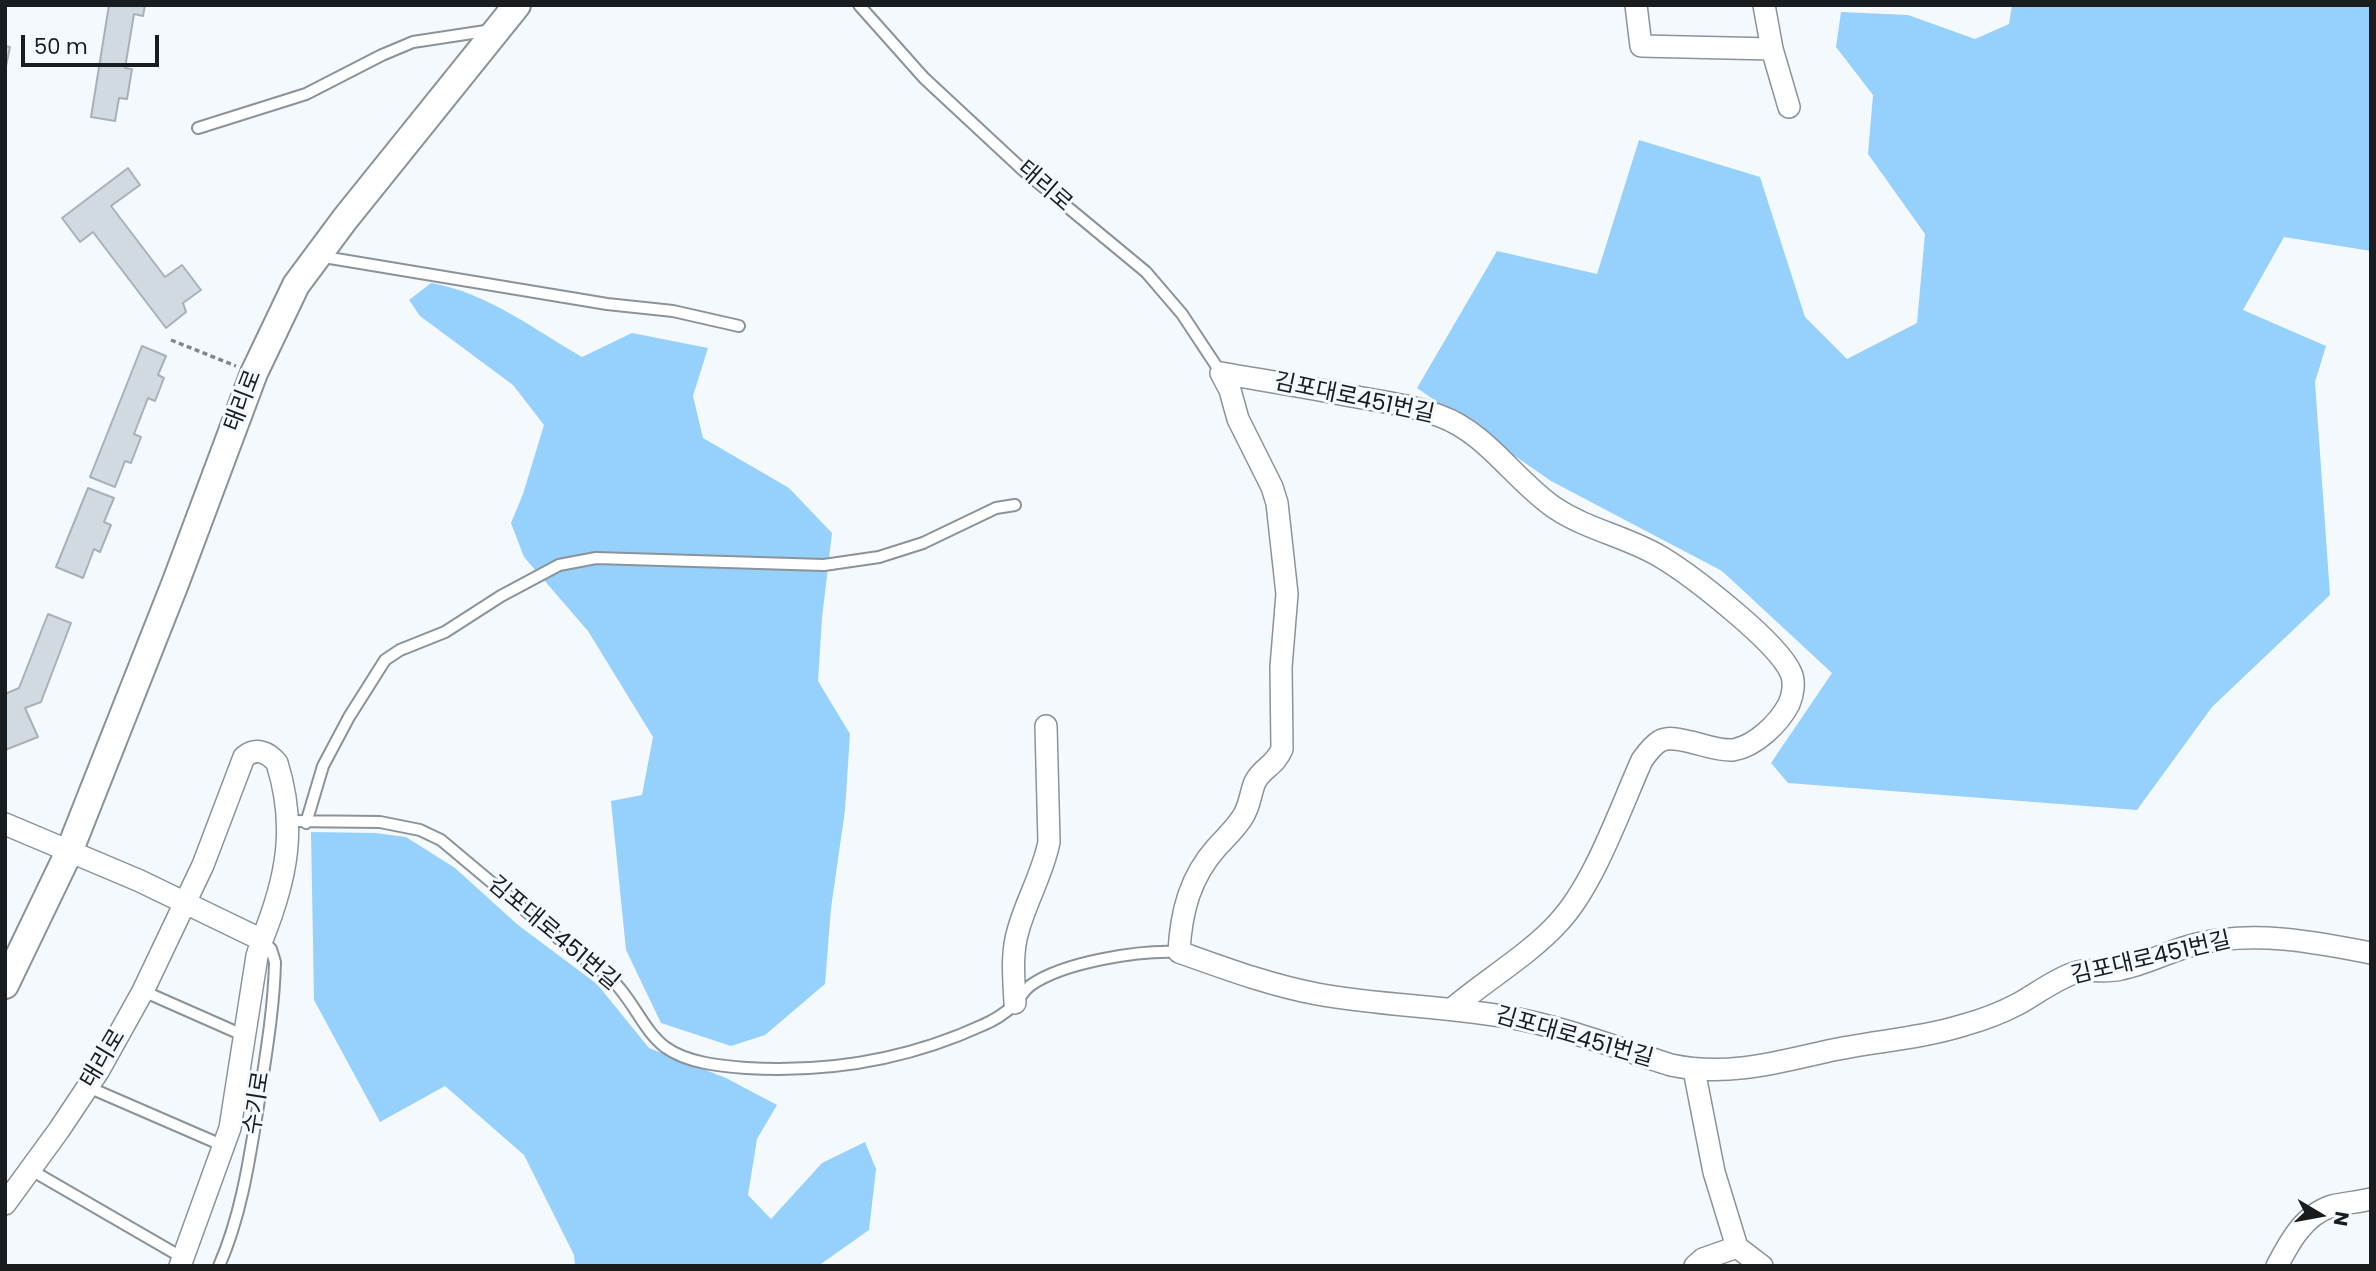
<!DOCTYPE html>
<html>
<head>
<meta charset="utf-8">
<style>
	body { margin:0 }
	#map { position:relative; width:2376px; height:1271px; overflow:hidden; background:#f4f9fd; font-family:Poppins,sans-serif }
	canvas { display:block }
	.frame { position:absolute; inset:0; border:7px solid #1a1d20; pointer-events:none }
	.north { position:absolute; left:2285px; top:1180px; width:70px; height:70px; -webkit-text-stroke:5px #f4f9fd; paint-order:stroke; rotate:100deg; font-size:19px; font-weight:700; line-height:28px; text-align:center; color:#1a1d20 }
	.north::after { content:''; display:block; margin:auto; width:24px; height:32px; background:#1a1d20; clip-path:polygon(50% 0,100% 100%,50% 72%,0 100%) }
	.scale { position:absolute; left:21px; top:35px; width:138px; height:32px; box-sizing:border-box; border:4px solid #1a1d20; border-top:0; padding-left:9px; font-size:21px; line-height:24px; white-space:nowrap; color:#1a1d20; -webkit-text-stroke:5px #f4f9fd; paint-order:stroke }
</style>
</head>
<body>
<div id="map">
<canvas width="2376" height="1271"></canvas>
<div class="frame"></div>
<div class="north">N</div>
<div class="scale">50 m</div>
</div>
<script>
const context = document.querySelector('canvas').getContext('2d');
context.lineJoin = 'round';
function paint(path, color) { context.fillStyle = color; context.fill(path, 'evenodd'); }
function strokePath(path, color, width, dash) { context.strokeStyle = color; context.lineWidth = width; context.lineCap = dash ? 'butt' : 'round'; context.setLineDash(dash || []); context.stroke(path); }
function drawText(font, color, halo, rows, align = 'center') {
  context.font = font + ' Poppins,"Noto Sans KR",sans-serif'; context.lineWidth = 6; context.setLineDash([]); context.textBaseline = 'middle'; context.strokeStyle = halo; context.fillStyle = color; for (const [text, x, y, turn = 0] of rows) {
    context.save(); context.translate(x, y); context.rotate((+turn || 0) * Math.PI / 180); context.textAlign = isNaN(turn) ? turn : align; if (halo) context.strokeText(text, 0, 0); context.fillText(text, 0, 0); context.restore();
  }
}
paint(new Path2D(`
	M2012 5H2371V251L2284 237 2243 310 2326 346 2315 382 2330 595 2212 707 2137 810 1788 783 1771 763 1832 673 1722 571 1551 481 1417 388 1497 251 1597 274 1639 140 1760 177 1805 317 1847 359 1917 323 1925 234 1868 154 1873 95 1836 47 1841 12 1908 15 1975 39 2009 24Z
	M431 283C486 292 535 330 582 357L632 333 708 348 693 396 703 438 789 488 832 533 822 618 818 681 850 734 845 810 831 908 825 984 765 1035 731 1046 661 1023 626 950 611 801 642 795 653 737 588 631 524 557 511 523 523 494 544 425 513 385 420 316 409 300Z
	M311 832 375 833 406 837 455 868 518 925 597 984 649 1048 726 1078 777 1105 757 1139 748 1195 771 1219 822 1163 865 1142 876 1169 869 1230 818 1266H575L574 1255 524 1155 445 1086 380 1122 314 1000Z`), '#96d0fd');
const building = new Path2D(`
	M109 5H145L143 16 134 14 125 68 132 69 127 99 119 98 115 121 91 117Z
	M5 46 10 47 5 71Z
	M128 168 140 185 111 206 165 277 182 265 201 290 183 303 186 312 166 328 93 232 80 242 62 218Z
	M142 346 166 356 158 375 164 378 155 401 148 398 134 434 141 437 131 463 125 461 115 487 90 477Z
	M88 488 114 498 104 522 111 525 100 552 94 549 83 578 56 567Z
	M48 614 71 623 41 702 25 708 38 737 5 750V694L19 688Z`);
paint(building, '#d1dae1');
strokePath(building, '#a9b1b8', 2);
const service = new Path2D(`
	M859 5 924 78 1024 171 1146 272 1182 314 1221 373
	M198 128 306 94 382 55 413 42 492 30
	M318 256 607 304 673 311 739 326
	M289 821 380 822 420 830 441 840C484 876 527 912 571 949 584 960 601 968 613 981 633 1000 643 1030 665 1047 687 1063 720 1066 746 1068 828 1073 909 1059 983 1025 995 1020 1004 1014 1014 1005 1020 998 1024 990 1031 985 1064 962 1139 950 1179 952
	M306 823 323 766 349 717 385 660 400 650 445 632 501 596 559 565 596 558 824 565 879 557 923 543 996 508 1015 505
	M143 991 245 1036
	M88 1087 224 1146
	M31 1170 183 1258
	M219 1266C242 1214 250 1155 259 1100 266 1054 274 1008 275 962L271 949 262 940`);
const minor = new Path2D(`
	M1636 5 1641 46 1772 49
	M1764 5 1772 49 1789 107
	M1221 373 1230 390 1238 419 1272 487 1277 503 1287 594 1281 667 1282 749C1275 766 1262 768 1255 782 1250 794 1250 807 1242 818 1235 829 1226 837 1217 847 1190 877 1181 912 1179 952 1224 968 1269 985 1317 994 1382 1006 1448 1006 1513 1018 1567 1028 1619 1049 1671 1065 1726 1077 1775 1063 1828 1051 1873 1041 1919 1039 1964 1025 1982 1020 2001 1013 2018 1004 2036 994 2054 980 2074 973 2089 968 2106 973 2121 969 2147 964 2171 950 2197 944 2253 930 2315 942 2371 953
	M1221 373C1267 381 1312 388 1357 397 1385 402 1414 406 1440 416 1487 433 1515 481 1555 508 1588 530 1628 537 1661 557 1691 575 1778 642 1791 673 1795 682 1793 695 1789 704 1779 723 1756 746 1733 750 1720 751 1704 745 1691 742 1681 740 1670 736 1660 741 1653 745 1647 753 1642 760 1620 809 1594 885 1558 923 1530 954 1486 980 1453 1008
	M5 824 140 881 262 940 257 956 230 1128 180 1266
	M1015 1003C1014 980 1011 954 1018 931 1026 901 1043 873 1049 842L1046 726
	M1694 1070 1714 1172 1737 1247 1762 1266
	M5 1204 59 1130 99 1070 143 991 203 865 244 757C256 747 268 752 277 763 297 827 287 878 262 940
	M1695 1266 1703 1259 1737 1247
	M2277 1266C2290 1241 2304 1215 2332 1206 2345 1203 2358 1202 2371 1199`);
const tertiary = new Path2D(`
	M5 985 69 852 175 584 254 373 296 285 345 219 517 5`);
strokePath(service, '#8b939a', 14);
strokePath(minor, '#8b939a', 24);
strokePath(tertiary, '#8b939a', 30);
strokePath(new Path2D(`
	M171 340 236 366`), '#82868a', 3.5, [5, 3.5]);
strokePath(service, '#fff', 10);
strokePath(minor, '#fff', 21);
strokePath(tertiary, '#fff', 26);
drawText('23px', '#1a1d20', '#f4f9fd', [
	["태리로",1044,187,41],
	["김포대로451번길",1354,399,12],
	["태리로",244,401,-69],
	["김포대로451번길",553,934,40],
	["김포대로451번길",2151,959,-13],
	["김포대로451번길",1574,1038,16],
	["태리로",104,1059,-59],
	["수기로",258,1103,-81]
]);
</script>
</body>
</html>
